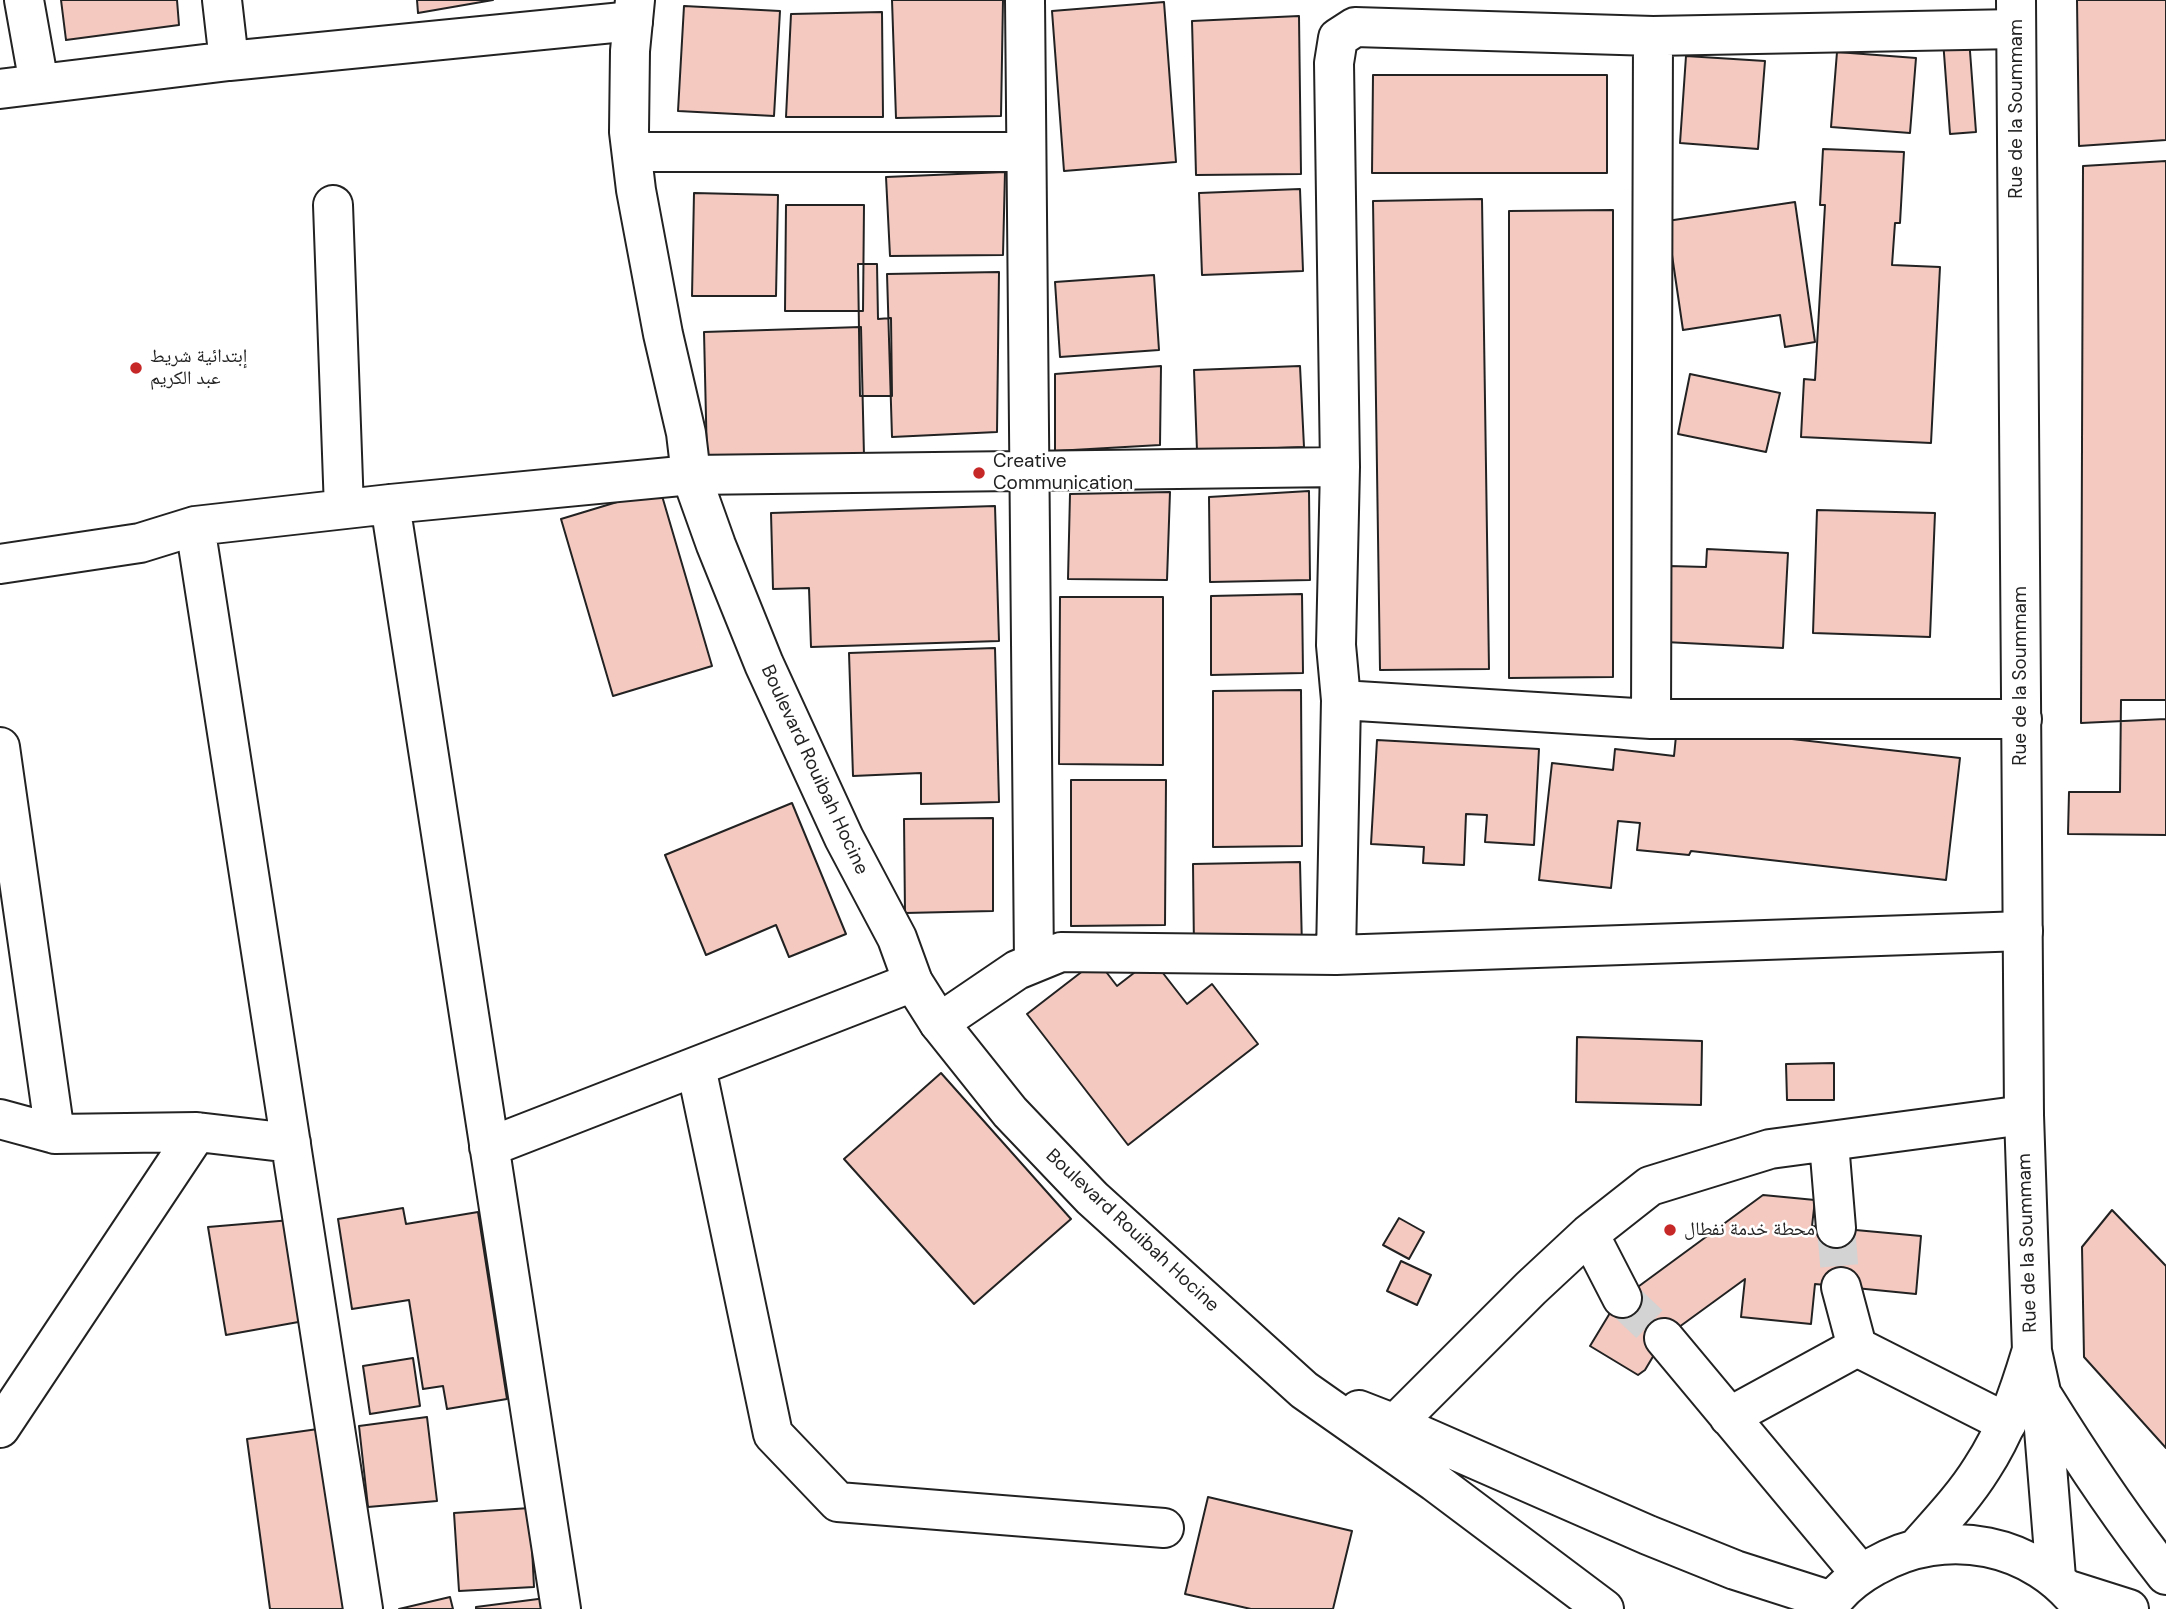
<!DOCTYPE html>
<html>
<head>
<meta charset="utf-8">
<style>
	body { margin:0 }
	canvas { display:block; background:#fff }
</style>
</head>
<body>
<canvas width="2166" height="1609"></canvas>
<script>
const context = document.querySelector('canvas').getContext('2d');
context.lineJoin = 'round';
function paint(path, color) { context.fillStyle = color; context.fill(path, 'evenodd'); }
function strokePath(path, color, width, dash) { context.strokeStyle = color; context.lineWidth = width; context.lineCap = dash ? 'butt' : 'round'; context.setLineDash(dash || []); context.stroke(path); }
function drawText(font, color, halo, rows, align = 'center') {
  context.font = font + ' "DM Sans","Noto Naskh Arabic",sans-serif'; context.lineWidth = 5; context.setLineDash([]); context.textBaseline = 'middle'; context.strokeStyle = halo; context.fillStyle = color; for (const [text, x, y, turn = 0] of rows) {
    context.save(); context.translate(x, y); context.rotate((+turn || 0) * Math.PI / 180); context.textAlign = isNaN(turn) ? turn : align; if (halo) context.strokeText(text, 0, 0); context.fillText(text, 0, 0); context.restore();
  }
}
const building = new Path2D(`
	M61 0H177L179 25 66 40Z
	M417 0H493L418 13Z
	M892 0H1003L1001 116 896 118Z
	M2077 0H2166V140L2079 146Z
	M1164 2 1176 162 1064 171 1052 11Z
	M684 6 780 11 774 116 678 111Z
	M882 12 883 117H786L791 14Z
	M1299 16 1301 174 1196 175 1192 21Z
	M1969 38 1976 132 1950 134 1943 40Z
	M1837 52 1916 58 1910 133 1831 127Z
	M1686 56 1765 61 1758 149 1680 143Z
	M1373 75H1607V173H1372Z
	M1823 149 1904 152 1900 223H1895L1892 265 1940 267 1931 443 1801 437 1804 379 1815 380 1825 205H1820Z
	M2166 161V719L2081 723 2083 166Z
	M1005 172 1003 255 890 256 886 177Z
	M1300 189 1303 271 1202 275 1199 193Z
	M694 193 778 195 776 296H692Z
	M1482 199 1489 669 1380 670 1373 201Z
	M1795 202 1815 342 1785 347 1780 315 1683 330 1667 221Z
	M786 205H864L863 311H785Z
	M1613 210V677L1509 678V211Z
	M858 264H877L878 319 891 318 892 396H860Z
	M999 272 997 432 892 437 887 274Z
	M1154 275 1159 350 1060 357 1055 282Z
	M861 327 864 456 707 461 704 332Z
	M1161 366 1160 445 1055 451V374Z
	M1300 366 1304 447 1197 451 1194 370Z
	M1690 374 1780 393 1766 452 1678 434Z
	M660 489 712 666 613 696 561 519Z
	M1309 491 1310 580 1210 582 1209 497Z
	M1170 492 1167 580 1068 579 1070 494Z
	M995 506 999 641 811 647 809 588 773 589 771 513Z
	M1817 510 1935 513 1930 637 1813 633Z
	M1707 549 1788 553 1783 648 1665 642 1669 566 1706 567Z
	M1302 594 1303 673 1211 675V596Z
	M1060 597H1163V765L1059 764Z
	M995 648 999 802 921 804V773L853 776 849 653Z
	M1301 690 1302 846 1213 847V691Z
	M2121 700H2166V835L2068 834 2069 792H2120Z
	M1677 726 1960 758 1946 880 1691 851 1689 855 1637 850 1640 823 1618 821 1611 888 1539 880 1552 763 1613 770 1615 749 1674 756Z
	M1377 740 1539 749 1534 845 1485 842 1487 815 1466 814 1464 865 1423 863 1424 847 1371 844Z
	M1071 780H1166L1165 925 1071 926Z
	M792 803 846 934 789 957 776 925 706 955 665 855Z
	M993 818V911L905 913 904 819Z
	M1300 862 1302 948 1194 950 1193 864Z
	M1152 959 1187 1004 1212 984 1258 1044 1128 1145 1027 1014 1097 960 1117 986Z
	M1577 1037 1702 1041 1701 1105 1576 1102Z
	M1834 1063V1100H1787L1786 1064Z
	M941 1073 1071 1219 974 1304 844 1159Z
	M1763 1195 1815 1200 1812 1226 1921 1236 1916 1294 1815 1284 1811 1324 1741 1317 1745 1279 1664 1338 1645 1370 1638 1375 1590 1346 1616 1303Z
	M403 1208 406 1224 478 1212 507 1399 447 1409 443 1386 423 1389 409 1300 352 1309 338 1219Z
	M2112 1210 2166 1266V1448L2084 1357 2082 1247Z
	M1399 1218 1424 1232 1409 1259 1383 1245Z
	M291 1220 304 1321 226 1335 208 1227Z
	M1401 1261 1431 1275 1417 1305 1387 1291Z
	M413 1358 420 1406 370 1414 363 1366Z
	M427 1417 437 1501 368 1507 359 1426Z
	M325 1428 349 1609H270L247 1439Z
	M1208 1497 1352 1531 1333 1609H1251L1185 1594Z
	M530 1508 534 1587 459 1591 454 1513Z
	M450 1597 453 1609H399Z
	M546 1598 548 1609H476V1607Z`);
paint(building, '#f3c9c0');
strokePath(building, '#222', 2);
strokePath(new Path2D(`
	M1836 1228 1841 1287
	M1622 1298 1664 1338`), '#d3d3d3', 38, [38, 19]);
const minor = new Path2D(`
	M24 0 39 84
	M222 0 229 61
	M1025 0C1029 321 1032 642 1034 963
	M0 89 229 61 633 21
	M632 152H1026
	M333 205 344 509
	M390 504 561 1609
	M195 526 363 1609
	M0 564 140 543 195 526 390 504 691 475 1340 467
	M1341 700 1651 719H2022
	M1651 719 1653 36
	M0 747 55 1134 197 1132 291 1143
	M1336 955 1341 700 1336 645 1340 467 1334 63 1338 38 1355 27 1653 36 2016 29
	M939 1023 1017 970 1061 952 1336 955 2023 931
	M696 1067 773 1434 838 1502 1164 1528
	M0 1119 55 1134
	M1829 1143 1836 1228
	M489 1147 913 982
	M1589 1234 1622 1298
	M1841 1287 1857 1347 2007 1423
	M1664 1338 1861 1574
	M1729 1417 1857 1347
	M1395 1424 1531 1288 1589 1234 1650 1186 1770 1149 2024 1115
	M0 1428 197 1132`);
const major = new Path2D(`
	M635 0 630 51 629 132 636 190 663 334 686 433 691 475 716 545 764 664 844 838 897 938 913 982 939 1023 1010 1112 1092 1198 1304 1390 1435 1482 1604 1609
	M2016 0 2024 1115 2032 1351 2041 1392 2056 1578
	M2044 1398C2082 1459 2121 1518 2166 1575
	M1359 1410 1395 1424 1648 1535 1735 1570 1832 1601
	M1917 1548C1940 1522 1964 1497 1982 1468 2005 1433 2019 1393 2031 1353
	M2069 1590 2129 1609
	M1827 1609C1838 1591 1857 1576 1875 1566 1945 1525 2036 1543 2083 1609`);
strokePath(minor, '#222', 42);
strokePath(major, '#222', 42);
strokePath(minor, '#fff', 38);
strokePath(major, '#fff', 38);
for (const [x, y, r, color] of [
	[136,368,7,"#c62828"],
	[979,473,7,"#c62828"],
	[1670,1230,7,"#c62828"]
]) { const dot = new Path2D(); dot.arc(x, y, r, 0, 2 * Math.PI); context.fillStyle = color; context.fill(dot); strokePath(dot, '#fff', 2.5); }
drawText('19px', '#222', '#fff', [
	["Rue de la Soummam",2017,109,-90],
	["Rue de la Soummam",2021,676,-90],
	["Boulevard Rouibah Hocine",814,770,65],
	["Boulevard Rouibah Hocine",1132,1231,43],
	["Rue de la Soummam",2028,1243,-92]
]);
drawText('19px', '#222', '#fff', [
	["إبتدائية شريط",150,357],
	["عبد الكريم",150,379],
	["Creative",993,462],
	["Communication",993,484],
	["محطة خدمة نفطال",1684,1230]
], 'left');
</script>
</body>
</html>
